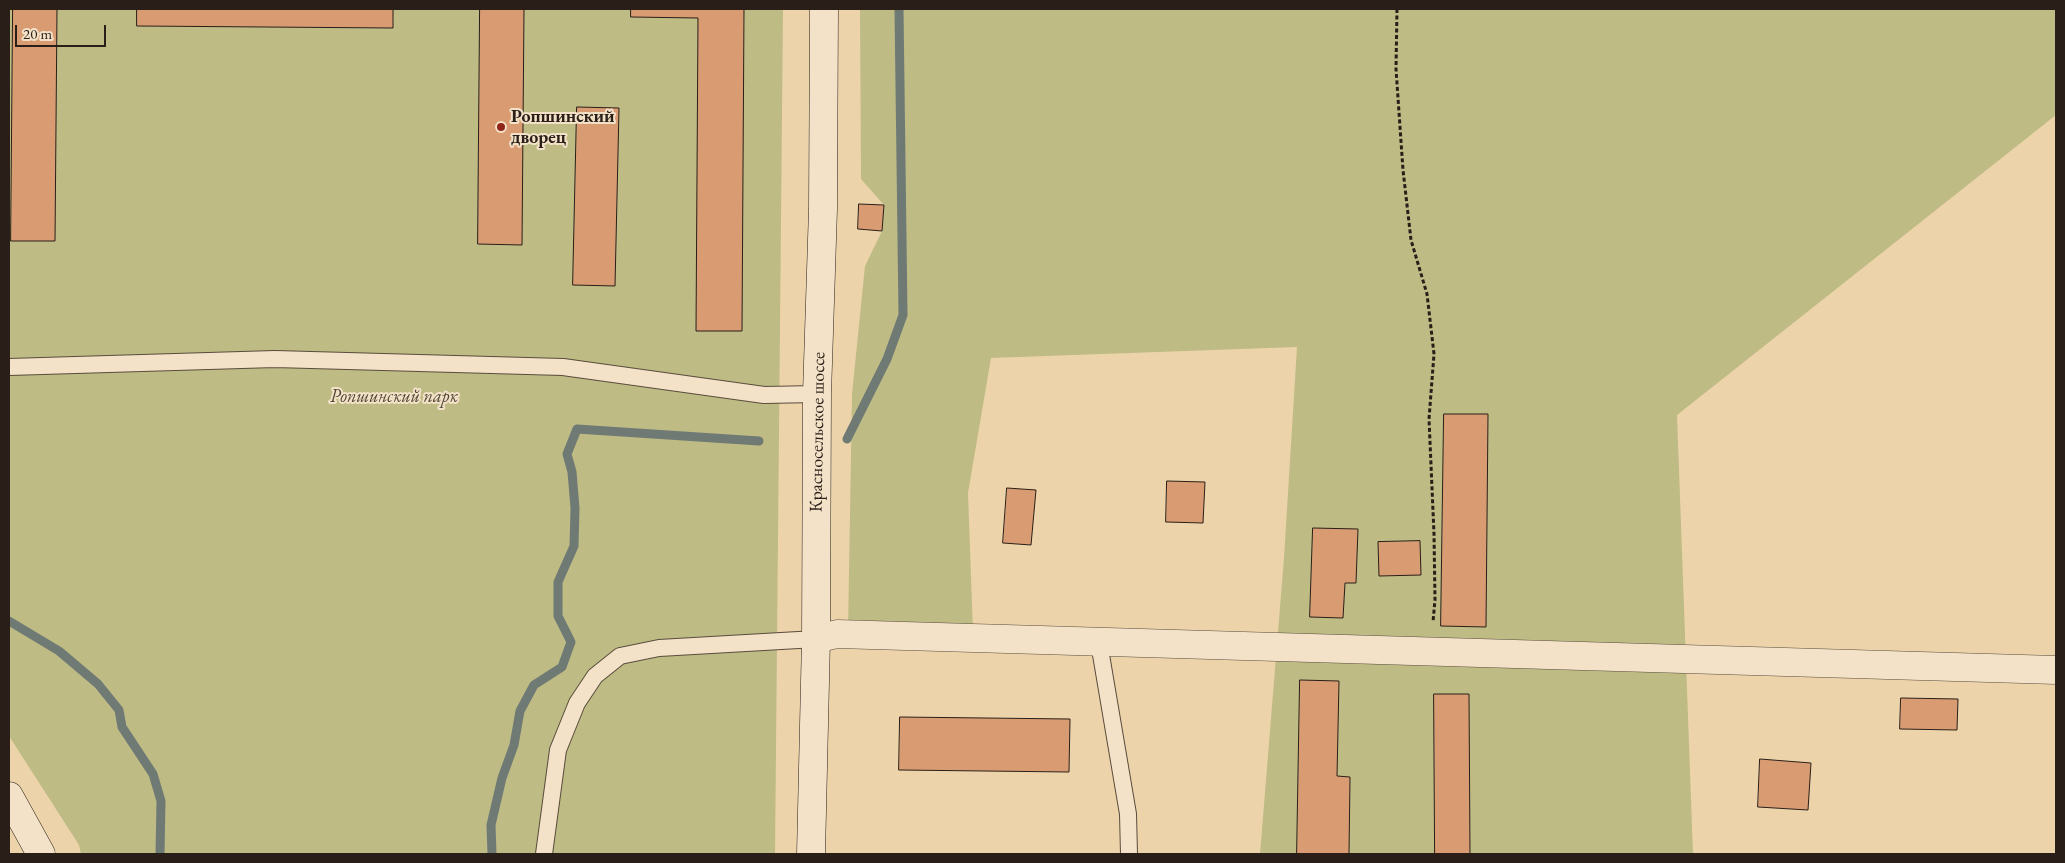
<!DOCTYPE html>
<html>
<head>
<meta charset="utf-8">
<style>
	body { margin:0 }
	#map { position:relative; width:2065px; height:863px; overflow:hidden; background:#edd3aa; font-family:"EB Garamond",serif }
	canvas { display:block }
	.frame { position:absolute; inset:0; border:10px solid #291f18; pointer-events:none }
	.scale { position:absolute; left:15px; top:25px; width:91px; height:22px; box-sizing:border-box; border:2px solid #291f18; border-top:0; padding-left:6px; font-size:15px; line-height:18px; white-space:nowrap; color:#291f18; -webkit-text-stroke:4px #f3e2c8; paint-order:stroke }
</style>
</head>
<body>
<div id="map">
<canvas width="2065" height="863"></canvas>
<div class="frame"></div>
<div class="scale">20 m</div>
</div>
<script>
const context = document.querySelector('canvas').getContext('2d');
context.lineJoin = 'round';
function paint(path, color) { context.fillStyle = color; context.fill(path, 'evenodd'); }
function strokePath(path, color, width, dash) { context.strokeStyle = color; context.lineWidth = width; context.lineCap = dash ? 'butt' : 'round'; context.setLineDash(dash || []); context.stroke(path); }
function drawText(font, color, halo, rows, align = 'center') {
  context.font = font + ' "EB Garamond",serif'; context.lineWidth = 4; context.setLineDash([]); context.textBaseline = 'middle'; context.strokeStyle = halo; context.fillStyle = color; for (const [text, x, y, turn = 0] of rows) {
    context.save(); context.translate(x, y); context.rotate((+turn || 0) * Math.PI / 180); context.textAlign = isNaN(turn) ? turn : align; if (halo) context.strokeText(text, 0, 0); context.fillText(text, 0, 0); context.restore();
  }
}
paint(new Path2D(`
	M9 9H783L775 854H81L79 845 9 736Z
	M860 9H2056V115L1677 415 1693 854H1260L1284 558 1297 347 991 358 968 493 973 632H848L852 394 865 266 882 231 884 205 861 179Z`), '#bebb85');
strokePath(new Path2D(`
	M847 439 887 359 903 315 899 9
	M9 621 59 651 98 684 119 710 122 727 153 774 161 801 160 854
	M492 854 491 825 502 778 514 745 520 711 534 685 562 667 571 642 558 616V582L574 546 575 508 572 472 567 454 577 429 759 441`), '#6f7a75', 9);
const building = new Path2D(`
	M13 9H57L55 241H11Z
	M137 9H393V28L137 26Z
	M480 9H524L522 245 478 244Z
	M631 9H744L742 331H696L698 18 631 17Z
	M577 107 619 108 615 286 573 285Z
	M859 204 884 205 882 231 858 229Z
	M1444 414H1488L1486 627 1441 626Z
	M1167 481 1205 482 1203 523 1166 522Z
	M1007 488 1036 490 1031 545 1003 543Z
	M1313 528 1358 529 1356 583H1345L1343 618 1310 617Z
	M1420 541 1421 575 1379 576 1378 542Z
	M1300 680 1339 681 1337 776 1350 777 1349 854H1297Z
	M1434 694H1469L1470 854H1435Z
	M1901 698 1958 699 1957 730 1900 729Z
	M900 717 1070 719 1069 772 899 770Z
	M1760 759 1811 763 1808 810 1758 807Z`);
paint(building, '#d99c72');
strokePath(building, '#291f18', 1);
const lane = new Path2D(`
	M9 367 275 359 563 367 764 395 817 394
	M1099 643 1128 814 1129 854
	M544 854 558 750 577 703 595 676 620 656 659 648 816 639`);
const street = new Path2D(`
	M816 639 837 634 2056 670`);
const secondary = new Path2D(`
	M9 796 41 854
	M811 854 816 639 817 394 823 209 824 9`);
strokePath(lane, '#5a4c3c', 18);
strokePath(street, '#5a4c3c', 29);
strokePath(secondary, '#291f18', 29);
strokePath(new Path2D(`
	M1397 9 1396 69 1403 170 1411 240 1427 294 1434 354 1429 419 1434 534 1435 600 1433 622`), '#291f18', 3, [4, 2.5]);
strokePath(lane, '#f3e2c8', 16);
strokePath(street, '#f3e2c8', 28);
strokePath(secondary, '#f3e2c8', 28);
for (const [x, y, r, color] of [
	[501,127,5,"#8f2418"]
]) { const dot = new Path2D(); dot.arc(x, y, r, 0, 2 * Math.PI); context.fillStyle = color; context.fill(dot); strokePath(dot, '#f3e2c8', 2); }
drawText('bold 18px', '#291f18', '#f3e2c8', [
	["Ропшинский",511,117],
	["дворец",511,138]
], 'left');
drawText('italic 18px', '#4e4633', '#f3e2c8', [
	["Ропшинский парк",394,397]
]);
drawText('18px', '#291f18', '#f3e2c8', [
	["Красносельское шоссе",818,432,-89]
]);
</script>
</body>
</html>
